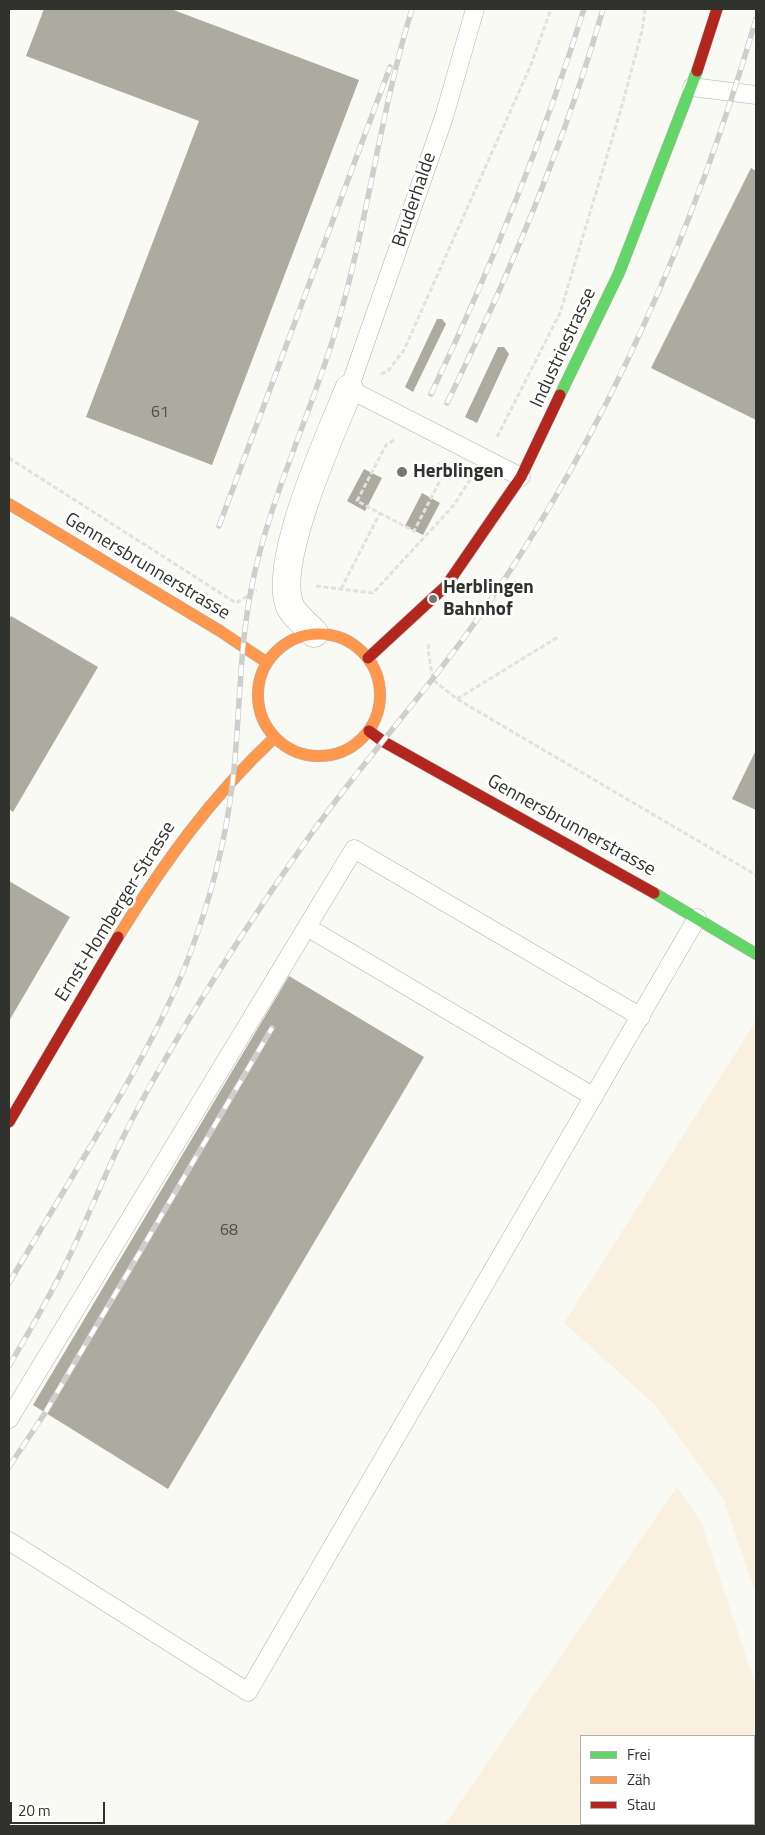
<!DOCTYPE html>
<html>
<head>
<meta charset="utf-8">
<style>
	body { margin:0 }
	#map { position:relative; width:765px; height:1835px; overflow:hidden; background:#f9faf4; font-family:"Titillium Web",sans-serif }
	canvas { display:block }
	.frame { position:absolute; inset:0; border:10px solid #31312e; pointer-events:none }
	.legend { position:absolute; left:580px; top:1735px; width:175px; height:90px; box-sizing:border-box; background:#fff; border:1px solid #adadab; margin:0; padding:6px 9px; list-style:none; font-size:15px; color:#31312e }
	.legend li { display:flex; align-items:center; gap:10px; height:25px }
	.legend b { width:25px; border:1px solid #adadab }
	.scale { position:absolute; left:10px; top:1802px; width:95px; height:22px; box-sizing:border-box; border:2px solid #31312e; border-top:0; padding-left:6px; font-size:15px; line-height:18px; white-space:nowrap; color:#31312e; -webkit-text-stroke:4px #fff; paint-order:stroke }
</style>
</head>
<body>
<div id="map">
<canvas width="765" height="1835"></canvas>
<div class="frame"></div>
<ul class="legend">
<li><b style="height:6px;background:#63d668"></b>Frei</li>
<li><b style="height:6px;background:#ff974d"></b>Zäh</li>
<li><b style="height:6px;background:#b3261e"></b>Stau</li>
</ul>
<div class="scale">20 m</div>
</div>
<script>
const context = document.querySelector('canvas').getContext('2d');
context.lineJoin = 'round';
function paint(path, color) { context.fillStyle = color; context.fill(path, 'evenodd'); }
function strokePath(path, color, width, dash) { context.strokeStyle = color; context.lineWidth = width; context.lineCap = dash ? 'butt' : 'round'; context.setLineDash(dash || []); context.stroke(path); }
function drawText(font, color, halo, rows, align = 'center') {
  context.font = font + ' "Titillium Web",sans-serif'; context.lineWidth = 5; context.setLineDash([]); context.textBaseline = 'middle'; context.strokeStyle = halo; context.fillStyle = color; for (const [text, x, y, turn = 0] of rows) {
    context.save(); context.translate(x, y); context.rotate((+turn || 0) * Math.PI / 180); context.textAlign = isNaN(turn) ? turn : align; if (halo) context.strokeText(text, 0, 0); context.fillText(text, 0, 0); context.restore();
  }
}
paint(new Path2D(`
	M756 1021V1595L723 1498 655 1405 564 1323Z
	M677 1487 701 1522 756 1687V1826H444ZM581 1736H754V1824H581Z`), '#faf0e0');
paint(new Path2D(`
	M44 9H171L359 80 212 465 86 417 199 121 26 56Z
	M751 168 756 171V420L651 368Z
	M437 319H442L446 324 413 392 405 387Z
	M498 347H504L509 354 477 423 465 417Z
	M364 469 382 478 365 511 347 501Z
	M422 493 440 503 423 535 405 526Z
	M11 616 98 667 13 812 9 809V620Z
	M756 750V810L732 799Z
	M9 881 70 917 9 1021Z
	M289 976 424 1057 168 1489 33 1405Z`), '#adaa9f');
const lane = new Path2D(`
	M475 9 444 117 349 389 521 477
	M692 87 756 95
	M307 927 594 1097
	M9 1419 354 849 641 1017
	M9 1541 248 1692 697 918`);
const street = new Path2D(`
	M314 633C307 625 293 615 289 604 274 558 330 436 349 389`);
const fast = new Path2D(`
	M560 395 619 273 697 71
	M654 893 756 954`);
const slow = new Path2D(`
	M9 504 220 631 266 662
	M258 695a61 61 0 1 1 122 0a61 61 0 1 1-122 0Z
	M118 937C163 864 211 797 274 738`);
const jam = new Path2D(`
	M697 71 717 9
	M368 658 446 586 521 477 560 395
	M369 731 384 742 654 893
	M9 1122 118 937`);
strokePath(lane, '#b1b1ad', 19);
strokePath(street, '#b1b1ad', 29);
strokePath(fast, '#b1b1ad', 12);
strokePath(slow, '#b1b1ad', 12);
strokePath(jam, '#b1b1ad', 12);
strokePath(new Path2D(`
	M381 374 388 371 404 350 530 67 551 9
	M497 437 560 313 621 109 642 31 645 9
	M394 440 386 445 357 501 414 531 444 473 438 463
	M9 458 236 603 257 590
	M316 586 373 593 454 505 471 478
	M341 589 380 513
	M429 644 428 650 433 680 457 699 756 875
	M457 699 558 637`), '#e1e1e0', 3, [5, 2.5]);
strokePath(lane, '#fefefd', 18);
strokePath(street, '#fefefd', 28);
strokePath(fast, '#63d668', 11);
strokePath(slow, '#ff974d', 11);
strokePath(jam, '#b3261e', 11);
const rail = new Path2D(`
	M431 394C491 268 542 143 584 9
	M447 403C509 276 564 145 603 9
	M219 526 390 67
	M9 1283C38 1234 67 1186 96 1137 135 1071 174 1004 198 931 215 882 227 830 233 779 240 716 239 652 251 590 269 498 311 415 337 326 368 221 380 113 412 9
	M9 1366C30 1330 51 1295 69 1257 86 1222 100 1186 117 1150 146 1088 184 1026 221 968 256 913 292 859 331 807 384 737 443 671 492 598 611 422 697 222 756 19
	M9 1467 45 1413 272 1028`);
strokePath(rail, '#cececd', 5.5);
strokePath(rail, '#fff', 4, [11]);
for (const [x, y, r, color] of [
	[402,472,6,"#777773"],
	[433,599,5,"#777773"]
]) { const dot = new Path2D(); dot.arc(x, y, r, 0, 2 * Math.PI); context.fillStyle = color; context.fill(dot); strokePath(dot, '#fff', 2); }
drawText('16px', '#504f4a', null, [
	["61",160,413],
	["68",229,1231]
]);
drawText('19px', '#31312e', '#fff', [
	["Bruderhalde",415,200,-71],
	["Industriestrasse",564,348,-65],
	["Gennersbrunnerstrasse",147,567,31],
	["Gennersbrunnerstrasse",571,826,29],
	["Ernst-Homberger-Strasse",116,912,-58]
]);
drawText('bold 19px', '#31312e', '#fff', [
	["Herblingen",413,472],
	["Herblingen",443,588],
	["Bahnhof",443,610]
], 'left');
</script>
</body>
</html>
